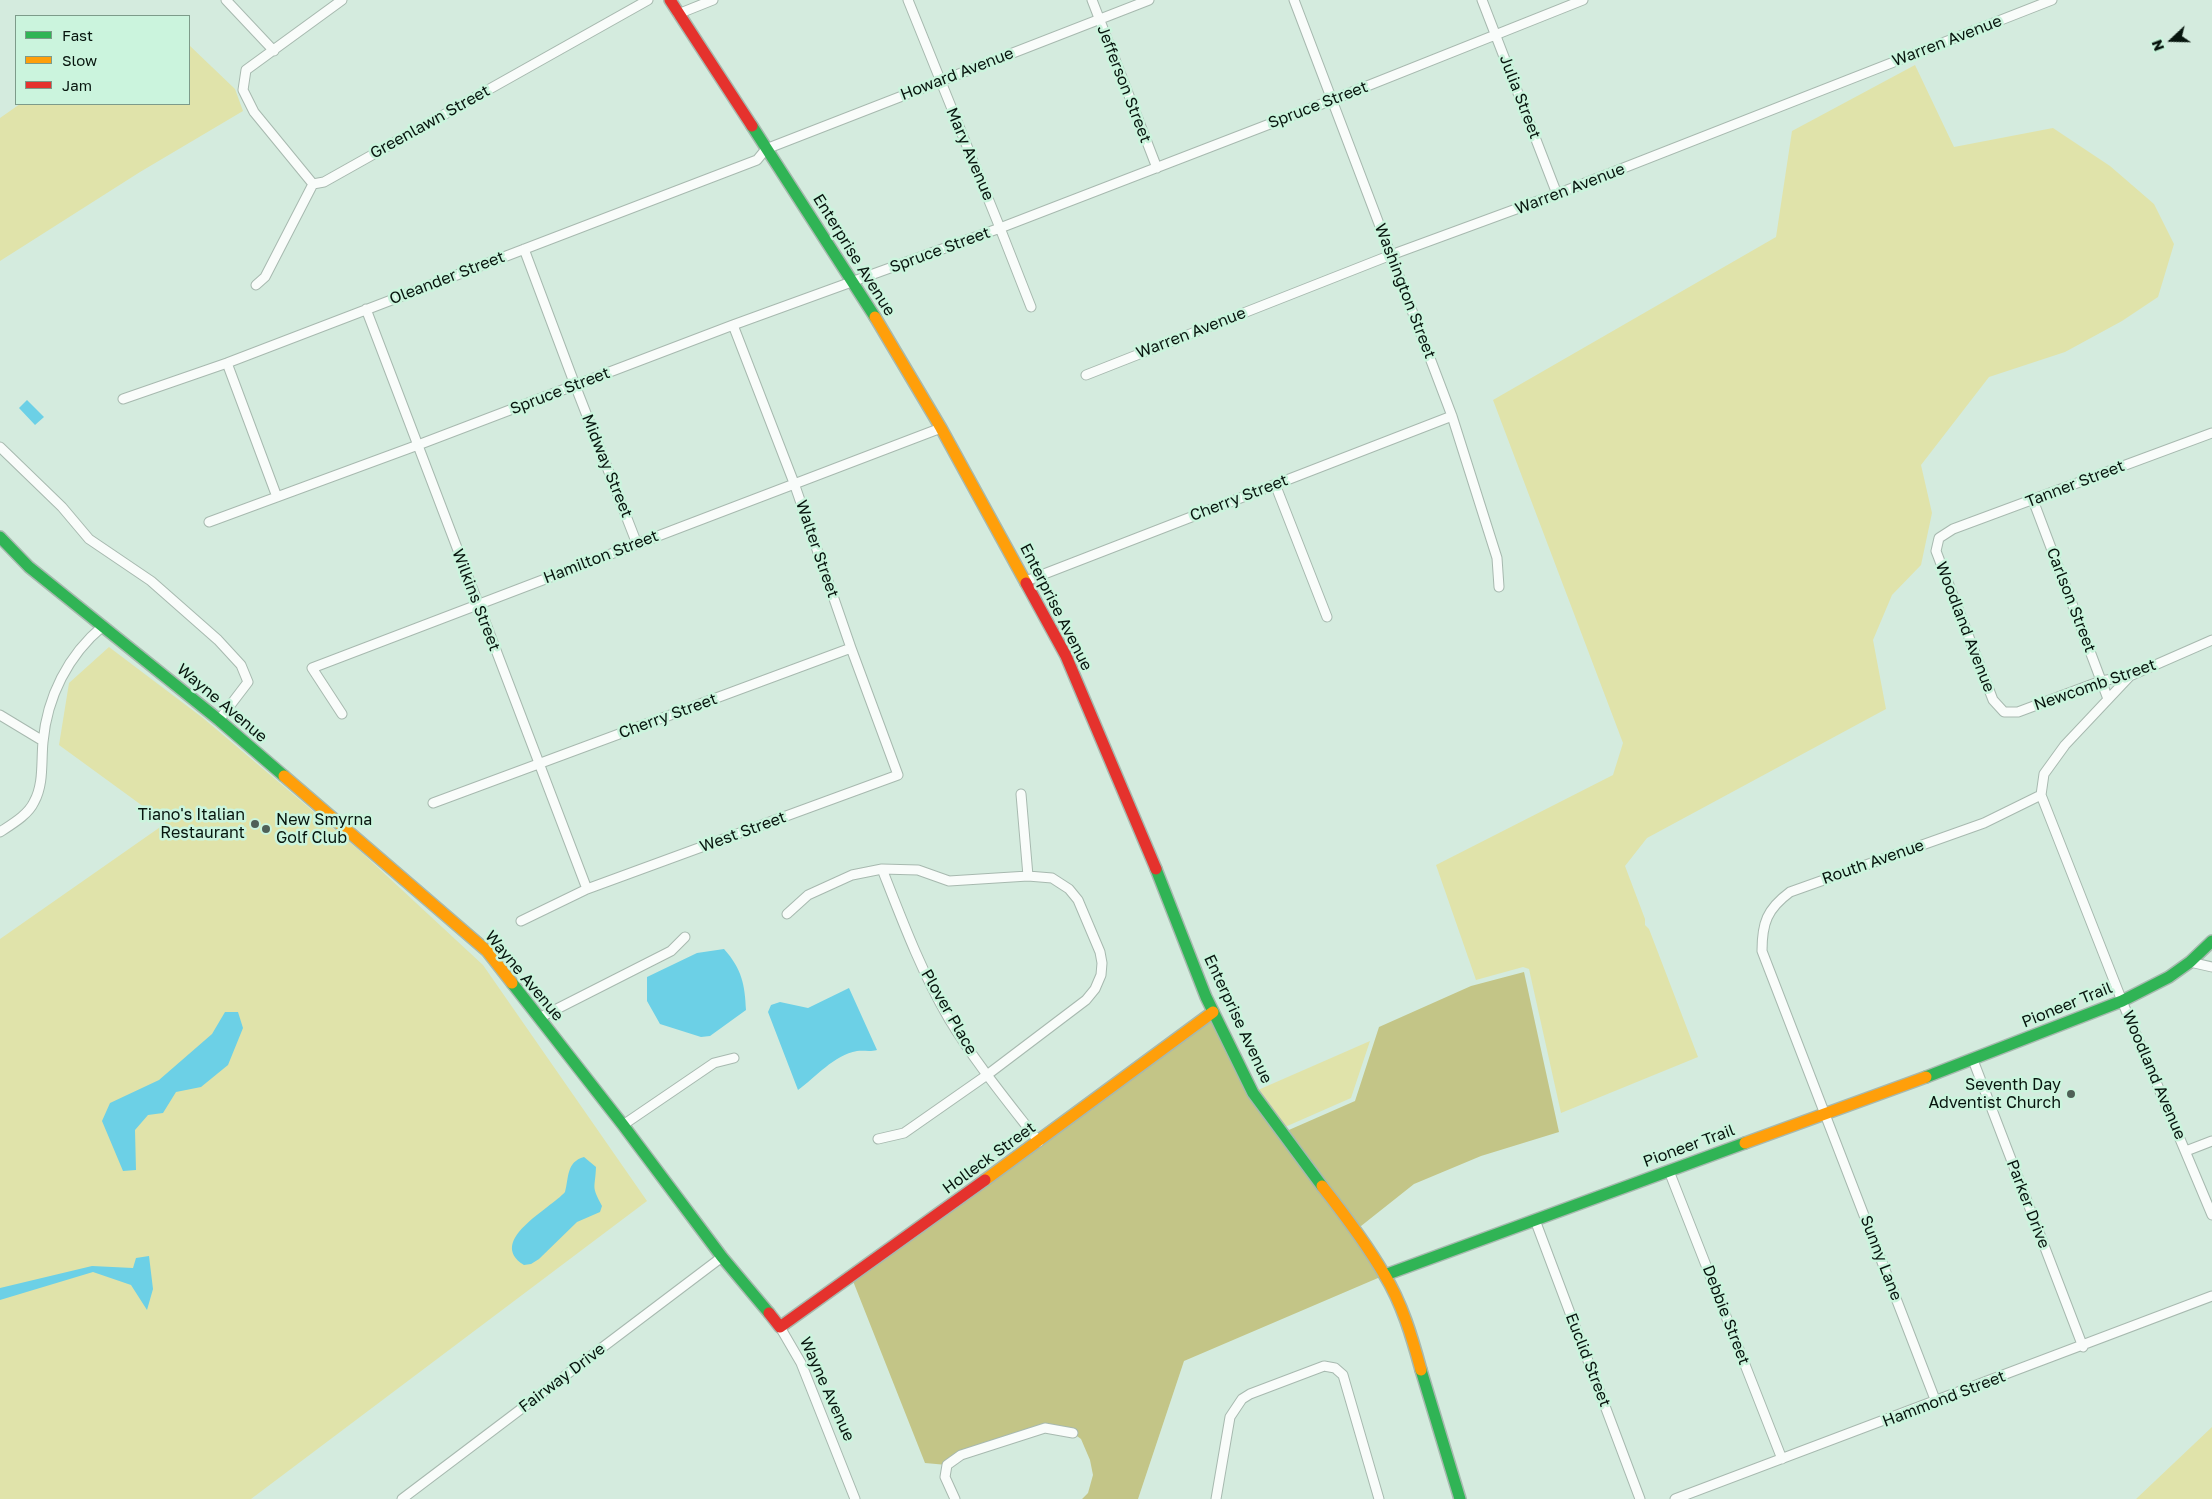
<!DOCTYPE html>
<html>
<head>
<meta charset="utf-8">
<style>
	body { margin:0 }
	#map { position:relative; width:2212px; height:1499px; overflow:hidden; background:#d4ebde; font-family:"Golos Text",sans-serif }
	canvas { display:block }
	.legend { position:absolute; left:15px; top:15px; width:175px; height:90px; box-sizing:border-box; background:#cbf4dd; border:1px solid #7d9b8a; margin:0; padding:6px 9px; list-style:none; font-size:15px; color:#07150e }
	.legend li { display:flex; align-items:center; gap:10px; height:25px }
	.legend b { width:25px; border:1px solid #7d9b8a }
	.north { position:absolute; left:2147px; top:15px; width:50px; height:50px; -webkit-text-stroke:4px #cbf4dd; paint-order:stroke; rotate:249deg; font-size:14px; font-weight:700; line-height:20px; text-align:center; color:#07150e }
	.north::after { content:''; display:block; margin:auto; width:18px; height:22px; background:#07150e; clip-path:polygon(50% 0,100% 100%,50% 72%,0 100%) }
</style>
</head>
<body>
<div id="map">
<canvas width="2212" height="1499"></canvas>
<ul class="legend">
<li><b style="height:6px;background:#30b455"></b>Fast</li>
<li><b style="height:6px;background:#ff9f0a"></b>Slow</li>
<li><b style="height:6px;background:#e5322d"></b>Jam</li>
</ul>
<div class="north">N</div>
</div>
<script>
const context = document.querySelector('canvas').getContext('2d');
context.lineJoin = 'round';
function paint(path, color) { context.fillStyle = color; context.fill(path, 'evenodd'); }
function strokePath(path, color, width, dash) { context.strokeStyle = color; context.lineWidth = width; context.lineCap = dash ? 'butt' : 'round'; context.setLineDash(dash || []); context.stroke(path); }
function drawText(font, color, halo, rows, align = 'center') {
  context.font = font + ' "Golos Text",sans-serif'; context.lineWidth = 5; context.setLineDash([]); context.textBaseline = 'middle'; context.strokeStyle = halo; context.fillStyle = color; for (const [text, x, y, turn = 0] of rows) {
    context.save(); context.translate(x, y); context.rotate((+turn || 0) * Math.PI / 180); context.textAlign = isNaN(turn) ? turn : align; if (halo) context.strokeText(text, 0, 0); context.fillText(text, 0, 0); context.restore();
  }
}
paint(new Path2D(`
	M189 45 235 89 243 111 140 172 0 261V118L20 104H189Z
	M1915 65 1954 147 2053 128 2110 166 2154 204 2174 244 2158 297 2122 321 2065 352 1989 377 1921 465 1932 513 1921 565 1892 595 1873 640 1886 709 1647 838 1625 866 1645 919V925L1649 929 1698 1057 1561 1113 1529 969 1523 967 1476 980 1436 865 1613 775 1623 743 1493 400 1776 237 1792 131Z
	M109 647 203 718 360 851 483 965 647 1201 251 1499H0V939L166 823 59 745 69 683Z
	M1370 1041 1351 1098 1285 1127 1258 1090Z
	M2212 1427V1499H2136Z`), '#e0e3aa');
paint(new Path2D(`
	M1524 972 1559 1132 1481 1156 1414 1184 1356 1230 1385 1275 1184 1361 1138 1499H1082L1088 1493 1093 1475 1090 1460 1081 1439 1073 1433 1045 1428 961 1455 947 1465 925 1463 851 1276 1213 1012 1282 1133 1355 1101 1379 1027 1471 986Z`), '#c3c587');
paint(new Path2D(`
	M27 400 44 417 35 425 19 408Z
	M724 949C742 969 745 985 746 1010L710 1036 701 1037 660 1024 647 1001V977L697 953Z
	M849 988 877 1050C869 1052 864 1050 857 1051 834 1055 816 1077 798 1090L768 1012 771 1005 780 1002 808 1008Z
	M225 1012H238L243 1028 228 1065 201 1087 176 1092 163 1113 148 1115 135 1130 136 1170 123 1171 102 1121 110 1103 159 1080 212 1034Z
	M584 1157 596 1167C595 1190 591 1185 602 1206L600 1212 577 1222 539 1259 531 1264 524 1265C486 1241 550 1209 565 1192 569 1178 566 1162 584 1157Z
	M149 1256 153 1289 147 1310 131 1285 93 1272 0 1300V1288L92 1266 133 1268 136 1258Z`), '#6cd0e6');
const street = new Path2D(`
	M226 0 274 51
	M908 0 1000 228 1031 307
	M1092 0 1157 168
	M1294 0 1452 416 1497 558 1499 587
	M1482 0 1557 194
	M678 14 713 0
	M313 184 324 182 648 0
	M313 184 254 112 243 90 246 70 342 0
	M524 249 575 385 637 544
	M256 285 265 277 313 184
	M366 309 587 889
	M227 363 277 497
	M1086 375 1391 255 1557 194 2052 0
	M123 399 227 363 757 160 766 149 1149 0
	M2212 433 1953 529 1939 538 1936 551 1993 700 2004 712H2018L2101 681 2130 676 2212 640
	M0 447 62 507 89 539 151 581 218 640 241 665 248 682 219 720
	M1275 484 1327 617
	M2033 500 2108 699
	M209 522 418 445 733 325 1000 228 1332 100 1583 0
	M1026 581 1452 416
	M342 714 312 668 941 428
	M0 715 43 741
	M1021 794 1028 876
	M2041 795 2122 1001 2212 1215
	M433 803 851 648
	M0 832C12 824 28 815 34 802 44 784 41 762 43 742 47 697 68 655 103 626
	M882 869C902 920 921 971 949 1019 975 1062 1008 1102 1039 1142
	M787 914 808 895 852 875 882 869 918 870 949 881 1028 876 1052 878 1069 889 1078 900 1100 952 1102 963 1101 975 1095 989 1086 1000 987 1075 904 1133 878 1139
	M521 921 587 889 898 775 851 648 794 483 733 325
	M2190 962 2212 967
	M539 1018 671 951 685 937
	M1973 1060 2083 1347
	M623 1125 714 1063 734 1058
	M2186 1151 2212 1141
	M1669 1171 1782 1459
	M1535 1220 1640 1499
	M780 1327 801 1363 855 1499
	M1936 1402 1762 951C1762 923 1767 909 1790 892L1984 823 2041 795 2044 774 2065 745 2130 676
	M402 1499 722 1257
	M955 1499 945 1477 947 1465 961 1455 1045 1428 1073 1433
	M1216 1499 1230 1417 1242 1399 1250 1394 1324 1366 1335 1368 1343 1375 1379 1499
	M1675 1499 2212 1296`);
const fast = new Path2D(`
	M752 126 875 317
	M0 537 29 567 219 720 284 776
	M1156 869 1206 997 1253 1093 1322 1186
	M512 983 623 1125 722 1257 769 1313
	M1926 1077 2122 1001 2169 977 2190 962 2212 941
	M1385 1275 1745 1143
	M1421 1370 1460 1499`);
const slow = new Path2D(`
	M875 317 941 428 1026 583
	M284 776 487 951 512 983
	M1745 1143 1926 1077
	M985 1180 1213 1012
	M1322 1186C1344 1214 1366 1243 1384 1274 1402 1303 1412 1337 1421 1370`);
const jam = new Path2D(`
	M670 0 752 126
	M1026 583 1066 656 1156 869
	M769 1313 780 1327 985 1180`);
strokePath(street, '#a7b9af', 11);
strokePath(fast, '#a7b9af', 14);
strokePath(slow, '#a7b9af', 14);
strokePath(jam, '#a7b9af', 14);
strokePath(street, '#f9fcfa', 9);
strokePath(fast, '#30b455', 11);
strokePath(slow, '#ff9f0a', 11);
strokePath(jam, '#e5322d', 11);
for (const [x, y, r, color] of [
	[255,824,5,"#4f6057"],
	[266,829,5,"#4f6057"],
	[2071,1094,5,"#4f6057"]
]) { const dot = new Path2D(); dot.arc(x, y, r, 0, 2 * Math.PI); context.fillStyle = color; context.fill(dot); strokePath(dot, '#cbf4dd', 2); }
drawText('16px', '#07150e', '#cbf4dd', [
	["Warren Avenue",1947,41,-21],
	["Howard Avenue",957,74,-21],
	["Jefferson Street",1124,84,69],
	["Julia Street",1520,97,69],
	["Spruce Street",1318,105,-21],
	["Greenlawn Street",430,122,-29],
	["Mary Avenue",970,154,67],
	["Warren Avenue",1570,189,-21],
	["Spruce Street",940,250,-20],
	["Enterprise Avenue",854,255,58],
	["Oleander Street",447,278,-21],
	["Washington Street",1405,291,69],
	["Warren Avenue",1191,333,-21],
	["Spruce Street",560,391,-21],
	["Midway Street",607,466,68],
	["Tanner Street",2075,484,-21],
	["Cherry Street",1239,498,-21],
	["Walter Street",817,549,71],
	["Hamilton Street",601,557,-21],
	["Wilkins Street",476,600,69],
	["Carlson Street",2071,600,69],
	["Enterprise Avenue",1056,607,63],
	["Woodland Avenue",1965,627,69],
	["Newcomb Street",2095,685,-19],
	["Wayne Avenue",222,703,40],
	["Cherry Street",668,716,-20],
	["West Street",743,832,-20],
	["Routh Avenue",1873,862,-19],
	["Wayne Avenue",524,976,50],
	["Pioneer Trail",2067,1005,-22],
	["Plover Place",949,1012,60],
	["Enterprise Avenue",1238,1019,65],
	["Woodland Avenue",2154,1075,67],
	["Pioneer Trail",1689,1146,-20],
	["Holleck Street",989,1158,-36],
	["Parker Drive",2028,1204,69],
	["Sunny Lane",1881,1258,69],
	["Debbie Street",1726,1315,69],
	["Euclid Street",1588,1360,69],
	["Fairway Drive",562,1378,-37],
	["Wayne Avenue",827,1389,66],
	["Hammond Street",1944,1399,-21]
]);
drawText('16px', '#07150e', '#cbf4dd', [
	["Tiano's Italian",245,815],
	["Restaurant",245,833],
	["New Smyrna",276,820,"left"],
	["Golf Club",276,838,"left"],
	["Seventh Day",2061,1085],
	["Adventist Church",2061,1103]
], 'right');
</script>
</body>
</html>
